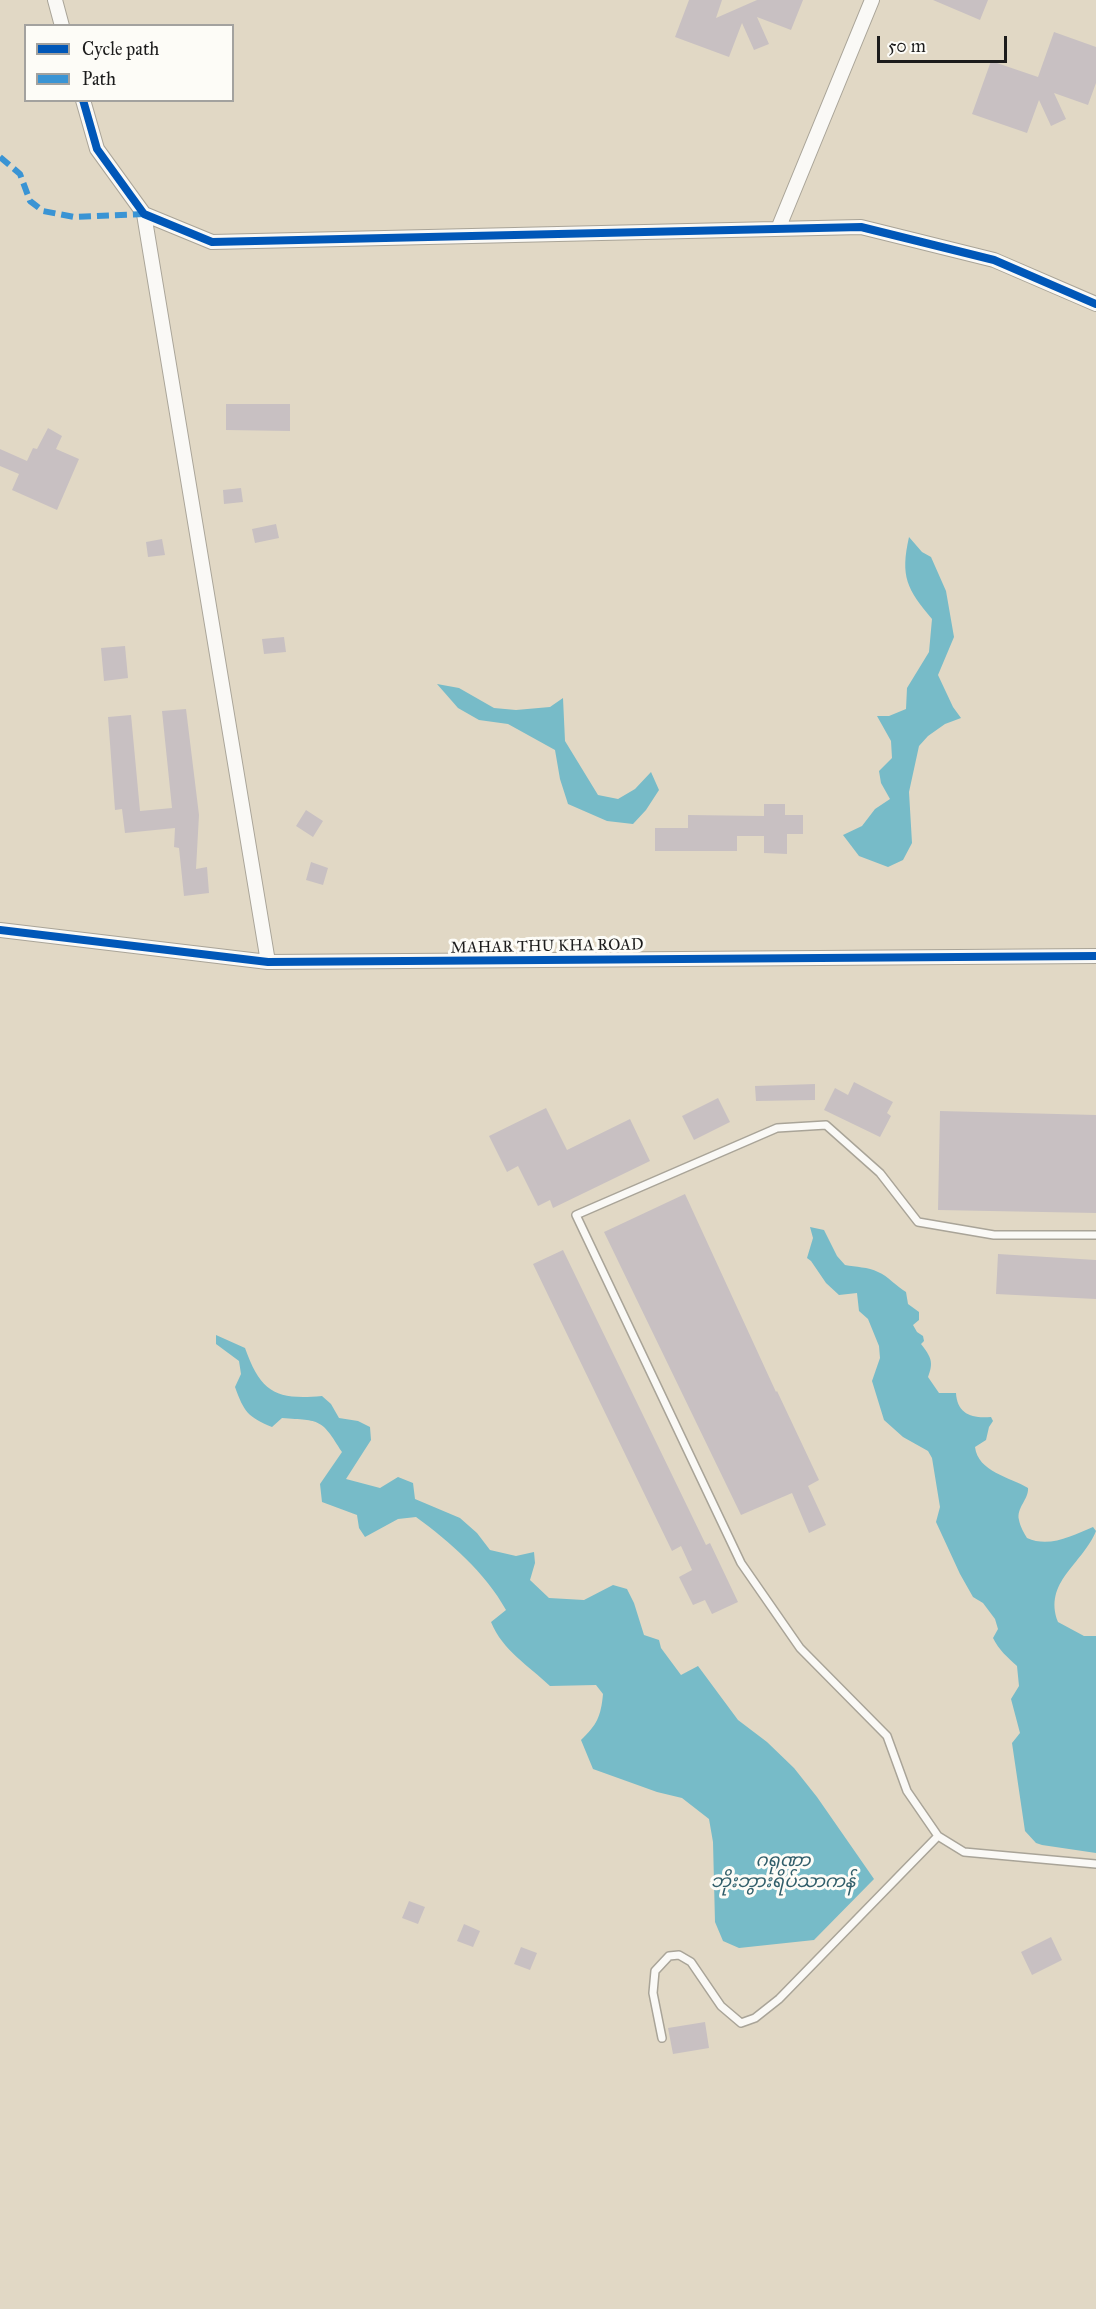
<!DOCTYPE html>
<html>
<head>
<meta charset="utf-8">
<style>
	body { margin:0 }
	#map { position:relative; width:1096px; height:2309px; overflow:hidden; background:#e1d8c5; font-family:"IM FELL Great Primer",serif }
	canvas { display:block }
	.legend { position:absolute; left:24px; top:24px; width:210px; height:78px; box-sizing:border-box; background:#fdfcf7; border:2px solid #a3a29f; margin:0; padding:8px 10px; list-style:none; font-size:18px; color:#1c1c1c }
	.legend li { display:flex; align-items:center; gap:12px; height:30px }
	.legend b { width:30px; border:2px solid #a3a29f }
	.scale { position:absolute; left:877px; top:36px; width:130px; height:27px; box-sizing:border-box; border:3px solid #1c1c1c; border-top:0; padding-left:8px; font-size:18px; line-height:21px; white-space:nowrap; color:#1c1c1c; -webkit-text-stroke:4px #fdfcf7; paint-order:stroke }
</style>
</head>
<body>
<div id="map">
<canvas width="1096" height="2309"></canvas>
<ul class="legend">
<li><b style="height:8px;background:#0057b8"></b>Cycle path</li>
<li><b style="height:8px;background:#3a94d4"></b>Path</li>
</ul>
<div class="scale">50 m</div>
</div>
<script>
const context = document.querySelector('canvas').getContext('2d');
context.lineJoin = 'round';
function paint(path, color) { context.fillStyle = color; context.fill(path, 'evenodd'); }
function strokePath(path, color, width, dash) { context.strokeStyle = color; context.lineWidth = width; context.lineCap = dash ? 'butt' : 'round'; context.setLineDash(dash || []); context.stroke(path); }
function drawText(font, color, halo, rows, align = 'center') {
  context.font = font + ' "IM FELL Great Primer","Noto Sans Myanmar",serif'; context.lineWidth = 6; context.setLineDash([]); context.textBaseline = 'middle'; context.strokeStyle = halo; context.fillStyle = color; for (const [text, x, y, turn = 0] of rows) {
    context.save(); context.translate(x, y); context.rotate((+turn || 0) * Math.PI / 180); context.textAlign = isNaN(turn) ? turn : align; if (halo) context.strokeText(text, 0, 0); context.fillText(text, 0, 0); context.restore();
  }
}
paint(new Path2D(`
	M909 537 922 552 931 557 946 591 954 637 938 675 953 707 961 718 945 724 928 736 919 746 909 792 912 843 903 860 888 867 859 856 843 835 862 826 875 809 890 799 881 783 879 771 892 758 891 741 877 716H889L906 709 907 688 929 652 932 619C907 589 900 577 909 537Z
	M437 684 459 688 494 708 516 710 550 707 563 698 565 741 598 795 618 799 635 789 651 772 659 790 646 810 633 824 607 821 568 804 560 779 555 750 508 724 479 720 458 708Z
	M810 1227 824 1230 837 1256 845 1265C856 1267 868 1267 878 1272 888 1276 897 1287 906 1292L908 1304 919 1312V1320L913 1325 917 1332 923 1336 924 1341 921 1344C931 1357 934 1362 928 1377L939 1393H956C957 1413 971 1419 991 1417L993 1421 989 1427 986 1440 975 1447C978 1472 1010 1477 1028 1488 1029 1499 1016 1508 1019 1520 1020 1526 1024 1533 1027 1538 1049 1548 1072 1536 1093 1527L1096 1531C1082 1565 1043 1582 1058 1622L1084 1636H1096V1853L1042 1845 1036 1843 1025 1831 1012 1743 1020 1733 1011 1699 1019 1686 1017 1666C1007 1657 999 1650 993 1638L998 1629 995 1619 983 1603 973 1597 960 1574 936 1522 940 1507 932 1458 928 1451 903 1437 884 1420 872 1381 880 1358 879 1346 868 1319 859 1311 857 1293 839 1295 826 1283 811 1261 807 1258 813 1238Z
	M216 1335 245 1348C261 1393 276 1400 322 1396L331 1404 339 1418 358 1421 370 1427 371 1440 346 1479 380 1488 398 1477 413 1483 415 1499 460 1518 477 1533 490 1550 516 1556 534 1552 535 1563 530 1580 549 1598 584 1600 613 1585 627 1589 634 1603 644 1635 659 1640 661 1648 681 1675 698 1666 738 1720 767 1742 794 1768 817 1797 874 1879 814 1940 739 1948 723 1941 715 1922 713 1842 709 1819 682 1798 657 1792 593 1769 581 1740C597 1725 601 1716 603 1694L596 1685 550 1686C528 1665 503 1651 491 1622L506 1610C485 1572 450 1542 416 1517L398 1519 365 1537 359 1528 357 1515 322 1502 320 1484 342 1452C321 1418 321 1421 282 1418L272 1427C248 1417 244 1412 235 1387L241 1374 239 1361 216 1344Z`), '#77bbc8');
paint(new Path2D(`
	M689 0H722L716 18 757 0H803L791 30 757 17 769 44 754 50 742 23 729 57 675 37Z
	M933 0H988L980 20Z
	M1054 32 1096 47V83L1088 105 1054 93 1066 119 1051 126 1039 100 1027 133 972 114 991 61 1038 77Z
	M226 404H290V431L226 430Z
	M48 428 62 436 56 449 79 459 57 510 12 490 19 474 0 466V449L27 461 33 448 37 449Z
	M241 488 243 502 224 504 223 490Z
	M276 524 279 538 255 543 252 529Z
	M162 539 165 555 148 557 146 542Z
	M284 637 286 652 264 654 262 639Z
	M125 646 128 678 104 681 101 648Z
	M186 709 199 815 196 869 207 867 209 893 184 896 179 848 174 847 175 828 125 833 122 809 115 810 108 717 131 715 140 811 172 808 162 711Z
	M764 804H785V815H803V834H787V854L764 853V836H737V851H655V828H688V815L764 816Z
	M306 810 323 821 313 837 296 826Z
	M311 862 328 868 323 885 306 880Z
	M854 1082 893 1102 887 1113 891 1116 880 1137 824 1110 835 1088 848 1095Z
	M815 1084V1100L756 1101 755 1086Z
	M718 1098 730 1122 694 1140 682 1116Z
	M546 1108 567 1150 630 1119 650 1161 553 1208 550 1200 538 1206 518 1166 507 1172 489 1136Z
	M940 1111 1096 1115V1213L938 1210Z
	M685 1194 776 1392 777 1391 819 1480 808 1486 826 1525 809 1533 792 1493 741 1515 604 1232Z
	M563 1250 706 1545 710 1543 738 1602 712 1614 705 1600 693 1605 679 1577 692 1570 681 1546 672 1551 533 1264Z
	M998 1254 1096 1260V1299L996 1294Z
	M409 1901 425 1907 418 1924 402 1918Z
	M464 1924 480 1931 473 1947 457 1941Z
	M1051 1937 1062 1960 1032 1975 1021 1952Z
	M521 1947 537 1953 530 1970 514 1964Z
	M705 2022 709 2048 673 2054 668 2028Z`), '#c8c0c2');
const lane = new Path2D(`
	M1096 1235H994L918 1222 880 1173 826 1125 777 1128 576 1215 741 1563 800 1648 887 1736 907 1791 938 1836 964 1852 1096 1864
	M662 2038 653 1993 655 1971 669 1956 679 1955 691 1962 721 2006 741 2023 755 2018 779 1999 938 1836`);
const street = new Path2D(`
	M55 0 62 26
	M83 100 97 149 144 214 212 242 861 227 994 260 1096 304
	M144 214 268 962
	M778 229 872 0
	M0 930 268 962 1096 956`);
strokePath(lane, '#a9a498', 10);
strokePath(street, '#a9a498', 16);
strokePath(lane, '#faf9f6', 7);
strokePath(street, '#faf9f6', 14);
strokePath(new Path2D(`
	M0 157 20 174 30 201 43 211 74 217 144 214`), '#3a94d4', 6, [12, 6]);
strokePath(new Path2D(`
	M83 100 97 149 144 214 212 242 861 227 994 260 1096 304
	M0 930 268 962 1096 956`), '#0057b8', 8);
drawText('16px', '#1c1c1c', '#fdfcf7', [
	["MAHAR THU KHA ROAD",547,947,-1]
]);
drawText('italic 18px', '#315e6a', '#fdfcf7', [
	["ဂရုဏာ",783,1862],
	["ဘိုးဘွားရိပ်သာကန်",783,1883]
]);
</script>
</body>
</html>
